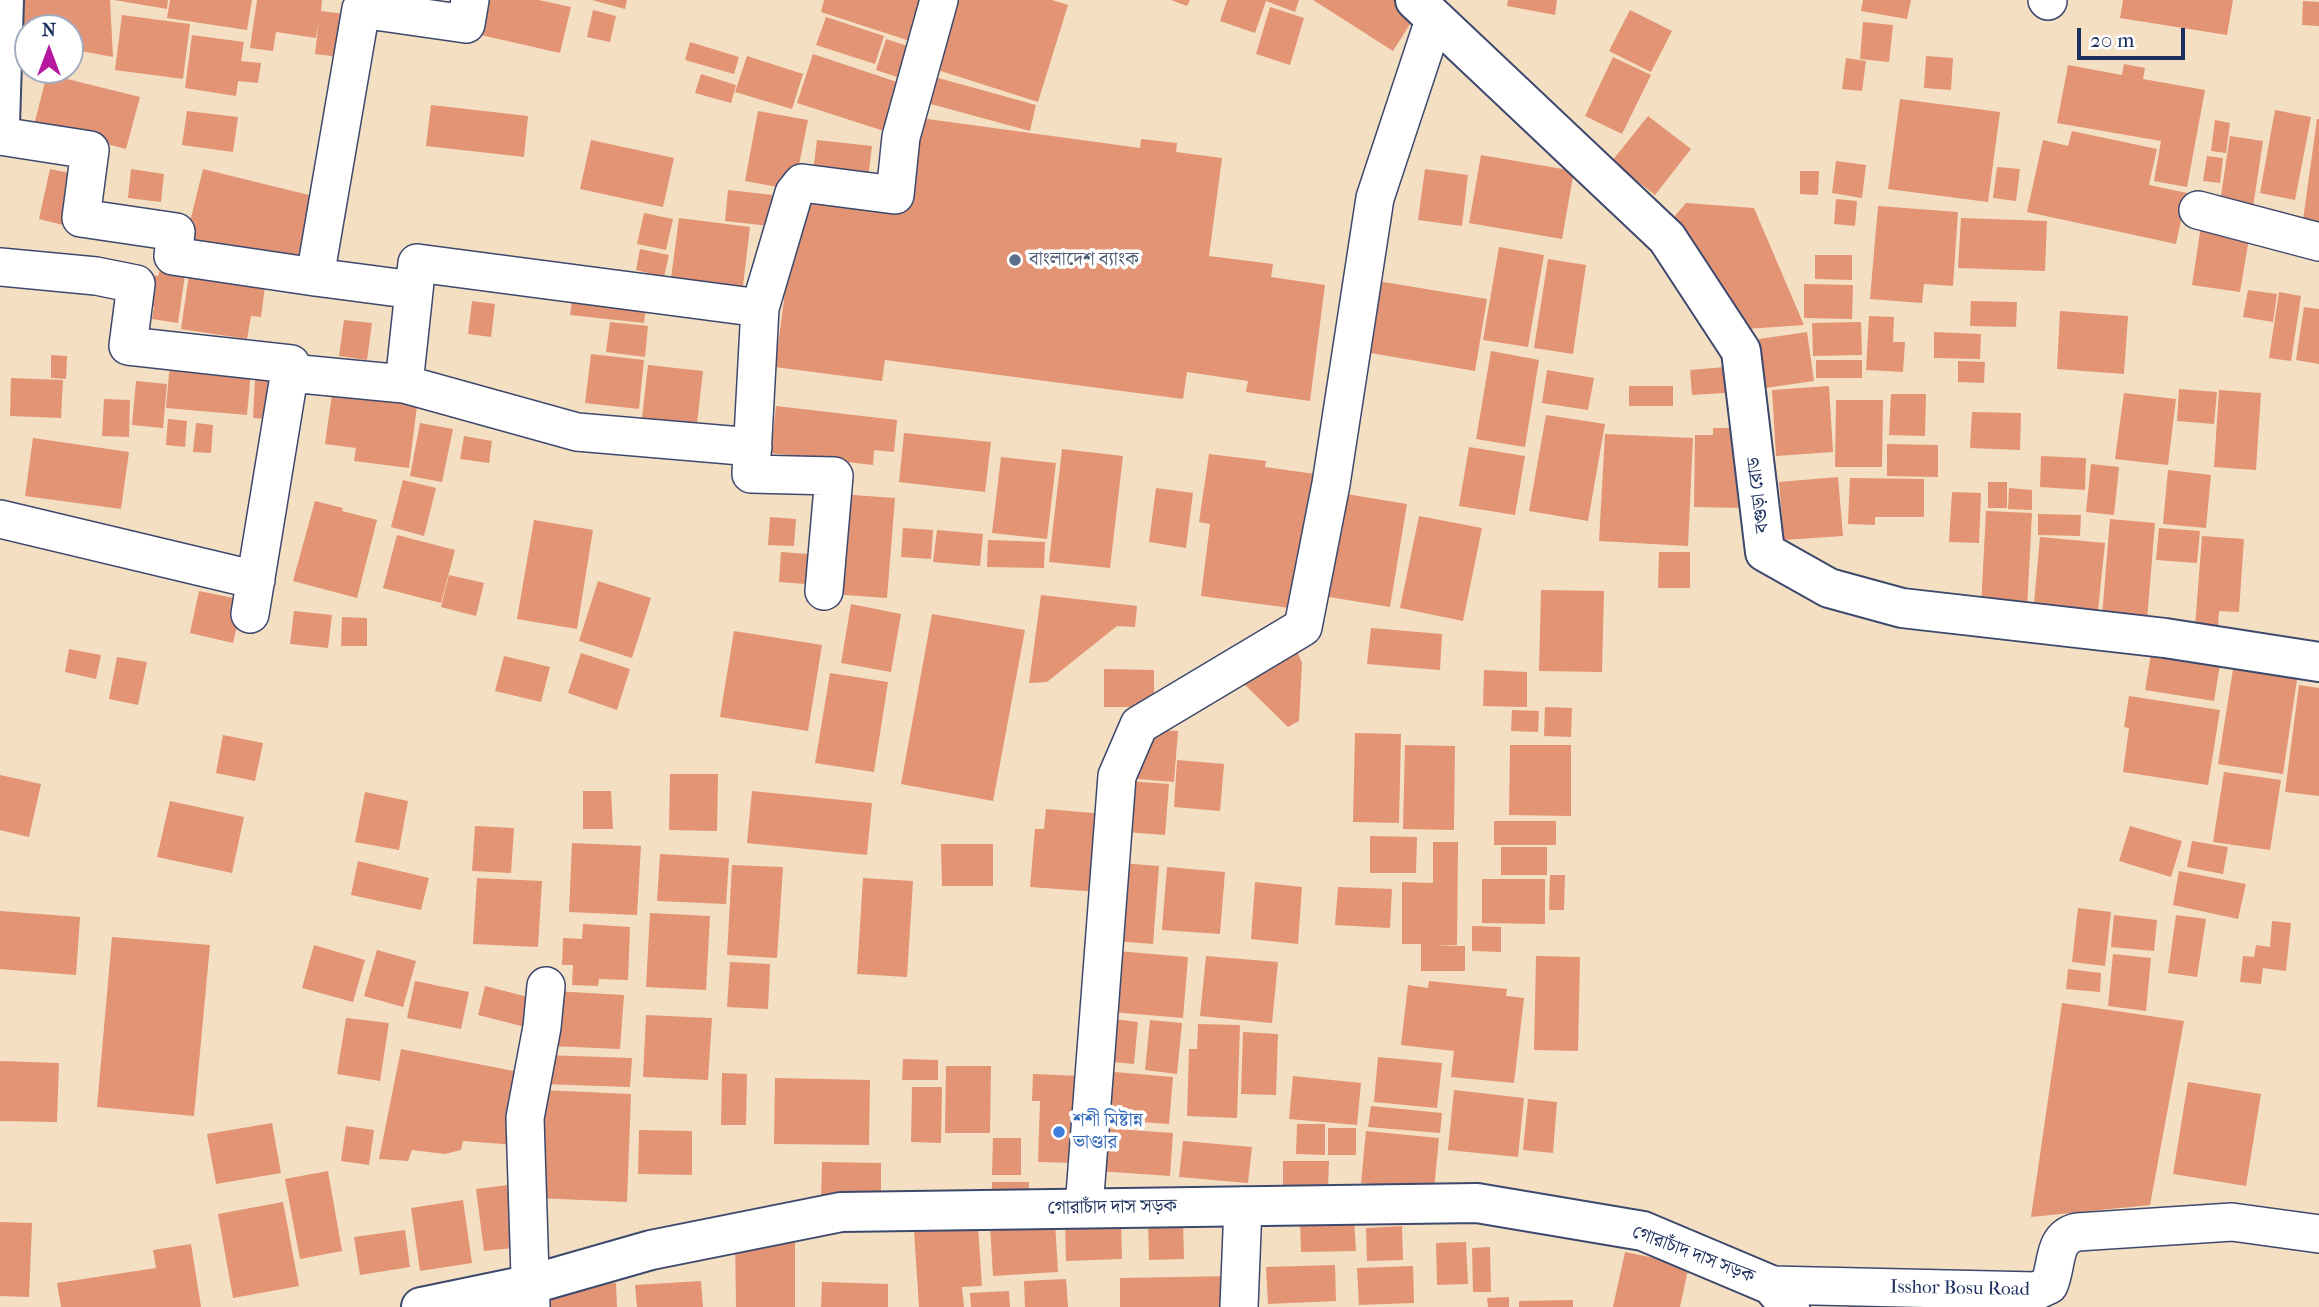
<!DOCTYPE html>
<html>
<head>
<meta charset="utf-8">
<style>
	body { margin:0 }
	#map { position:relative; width:2319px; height:1307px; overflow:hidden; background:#f4dfc3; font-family:"IM FELL French Canon",serif }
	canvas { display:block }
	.north { position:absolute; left:14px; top:14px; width:70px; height:70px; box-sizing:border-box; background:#fff; border:2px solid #a4acbf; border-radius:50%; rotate:0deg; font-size:19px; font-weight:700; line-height:28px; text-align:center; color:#1b2f5e }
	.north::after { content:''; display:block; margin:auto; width:24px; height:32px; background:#b5179e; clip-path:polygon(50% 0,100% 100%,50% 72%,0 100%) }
	.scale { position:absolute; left:2077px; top:28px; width:108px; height:32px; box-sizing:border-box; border:4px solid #1b2f5e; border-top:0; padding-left:9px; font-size:21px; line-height:24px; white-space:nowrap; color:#1b2f5e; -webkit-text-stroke:5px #fff; paint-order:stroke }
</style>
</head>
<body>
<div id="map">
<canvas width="2319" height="1307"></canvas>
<div class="north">N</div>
<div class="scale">20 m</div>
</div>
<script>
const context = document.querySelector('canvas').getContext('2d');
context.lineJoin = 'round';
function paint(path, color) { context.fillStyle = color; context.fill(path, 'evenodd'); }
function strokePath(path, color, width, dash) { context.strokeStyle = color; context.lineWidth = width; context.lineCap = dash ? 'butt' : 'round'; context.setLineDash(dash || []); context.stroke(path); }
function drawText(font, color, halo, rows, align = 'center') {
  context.font = font + ' "IM FELL French Canon","Noto Serif Bengali",serif'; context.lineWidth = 7; context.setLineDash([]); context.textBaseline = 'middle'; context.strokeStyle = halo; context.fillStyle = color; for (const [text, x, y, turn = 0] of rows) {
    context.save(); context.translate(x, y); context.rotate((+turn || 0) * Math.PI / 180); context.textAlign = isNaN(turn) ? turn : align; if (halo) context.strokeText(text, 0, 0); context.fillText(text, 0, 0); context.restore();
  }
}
paint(new Path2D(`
	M16 0H110L113 57 70 49V28H28V40L11 37Z
	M114 0H168L167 9Z
	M170 0H252L247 30 167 18Z
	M257 0H322L321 11 345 14 339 57 315 54 319 19 316 38 276 32 273 51 250 48Z
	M479 0H539L571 7 560 53 472 33Z
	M592 0H627L625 9Z
	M824 0H926L919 44 821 12Z
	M942 0H1052L1068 5 1038 102 922 65Z
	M1171 0H1190L1187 6Z
	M1227 0H1299L1295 12 1266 1 1255 33 1220 21Z
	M1313 0H1395L1417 13 1393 51Z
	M1508 0H1557L1555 15 1507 6Z
	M1863 0H1911L1907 19 1861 11Z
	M2123 0H2233L2227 35 2120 18Z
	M2303 1 2319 2V26L2302 25Z
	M1270 7 1304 18 1290 65 1256 54Z
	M593 10 616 16 610 42 587 37Z
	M1630 10 1672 31 1651 72 1609 51Z
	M122 15 190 24 183 79 115 70Z
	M826 17 884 36 875 64 816 45Z
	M1863 22 1893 25 1889 62 1860 59Z
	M192 35 244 42 241 61 261 63 258 83 238 81 236 96 185 88Z
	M886 39 923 51 912 82 876 70Z
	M690 42 739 57 734 74 685 60Z
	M813 54 903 84 887 132 797 103Z
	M747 56 803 74 792 109 735 92Z
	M1926 56 1953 58 1951 90 1924 88Z
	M1613 57 1651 75 1622 134 1585 116Z
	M1846 58 1866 61 1862 91 1842 89Z
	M2124 64 2145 68 2143 79 2205 90 2187 187 2154 181 2161 141 2057 123 2068 65 2122 75Z
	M47 74 140 97 126 149 34 125Z
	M701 74 736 85 731 103 695 93Z
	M924 74 1036 105 1030 131 916 100Z
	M1900 99 2000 112 1988 202 1888 189Z
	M431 105 528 116 524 157 426 146Z
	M2275 110 2311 117 2295 200 2260 193Z
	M187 111 238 117 233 152 182 145Z
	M758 111 808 120 794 190 745 181Z
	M1648 116 1691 149 1655 195 1612 161Z
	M913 117 1140 148 1141 139 1177 143 1176 152 1222 158 1209 256 1273 264 1271 277 1325 285 1310 401 1246 392 1248 381 1187 372 1183 399 885 360 882 381 775 367 799 189 901 202Z
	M2317 119H2319V222L2303 220Z
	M2215 120 2230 123 2226 153 2211 151Z
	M2072 131 2157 149 2149 185 2187 193 2176 244 2027 212 2043 140 2068 146Z
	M2230 136 2263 141 2253 207 2220 202Z
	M591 140 674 158 663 207 580 189Z
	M817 140 872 146 867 186 812 180Z
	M1481 155 1574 171 1562 239 1469 223Z
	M2207 156 2223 158 2220 183 2203 181Z
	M1836 161 1866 165 1862 198 1832 193Z
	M1997 167 2020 169 2016 201 1993 198Z
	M50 169 74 174 63 225 39 219Z
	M131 169 164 174 161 202 128 198Z
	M203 169 313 196 295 268 185 242Z
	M1425 169 1468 175 1462 226 1418 220Z
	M1800 171H1819L1818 195 1800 194Z
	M728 190 773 195 769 226 725 221Z
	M1836 199 1857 201 1855 226 1834 224Z
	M1686 203 1754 208 1804 325 1746 329 1674 217Z
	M1878 206 1958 212 1953 286 1924 284 1922 303 1870 299Z
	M644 213 673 219 666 250 637 244Z
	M679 218 750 227 742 294 670 286Z
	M1961 218 2047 221 2045 271 1958 268Z
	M2202 219 2251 227 2240 292 2192 285Z
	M1499 247 1544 255 1528 347 1483 340Z
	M640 249 669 255 664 277 636 270Z
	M1815 255H1852V280L1815 279Z
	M1548 259 1586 265 1573 354 1534 348Z
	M161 265 186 268 178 323 152 319 154 307 145 306 150 275 158 276Z
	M190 268 266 279 261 317 251 316 247 339 181 329Z
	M1377 281 1487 299 1475 371 1365 352Z
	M1804 284 1853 285 1852 319 1804 318Z
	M2248 290 2277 294 2273 322 2243 317Z
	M2279 292 2301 296 2291 361 2269 358Z
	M573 293 647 301 644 323 570 315Z
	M472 301 495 304 491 337 468 334Z
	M1971 301 2017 302 2016 327 1970 326Z
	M2304 307 2319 309V364L2296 360Z
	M2060 311 2128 316 2124 374 2057 369Z
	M1869 316 1894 317 1893 342H1905L1903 372 1866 370Z
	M344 320 372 323 367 360 339 356Z
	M610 322 648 326 645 357 606 352Z
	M1861 322 1862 355 1813 356 1812 323Z
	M1807 332 1814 381 1765 388 1759 339Z
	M1934 332 1981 334 1980 359 1934 358Z
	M1491 351 1539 360 1525 447 1476 439Z
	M591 354 644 360 639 409 585 403Z
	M51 355 67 356 66 379 51 378Z
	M1816 360H1862V378H1816Z
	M1958 361 1985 362 1984 383 1958 382Z
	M170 363 251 371 247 415 166 408Z
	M648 365 703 371 697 424 642 418Z
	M1737 366 1739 392 1692 395 1690 370Z
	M1547 370 1594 378 1588 410 1542 403Z
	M11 378 63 380 61 418 10 416Z
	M255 379 281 380 278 420 253 418Z
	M136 381 167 384 163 428 132 425Z
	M1629 386H1673V406H1629Z
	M1829 386 1833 452 1776 456 1772 390Z
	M333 387 418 399 409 468 354 461 356 448 325 444Z
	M2179 389 2217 392 2214 424 2177 421Z
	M2219 390 2261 393 2256 470 2214 467Z
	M2124 393 2176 399 2168 465 2115 459Z
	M1891 394H1926L1925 436 1889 435Z
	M104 399 130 400 129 437 102 436Z
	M1836 400H1883L1882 467H1835Z
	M776 406 897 420 894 452 874 450 873 465 771 453Z
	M1972 412 2021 413 2020 450 1970 448Z
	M1546 415 1605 424 1588 521 1529 511Z
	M168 419 187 421 185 447 166 445Z
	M196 423 213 425 211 453 193 452Z
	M420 423 453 429 442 482 410 476Z
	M1713 428H1744L1742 508 1694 507 1695 435H1713Z
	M904 433 991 442 985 492 899 482Z
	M1605 434 1693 438 1688 546 1599 541Z
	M464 436 492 441 489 463 460 459Z
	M33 438 129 452 121 509 25 496Z
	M1887 444 1938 445V477L1887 476Z
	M1469 447 1525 456 1515 515 1459 506Z
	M1062 449 1123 456 1110 568 1049 562Z
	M1209 454 1266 461 1265 467 1315 474 1297 609 1201 596 1210 524 1199 522Z
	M2041 456 2086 458 2085 490 2040 487Z
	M1001 457 1056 463 1047 539 992 533Z
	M2091 464 2119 467 2114 515 2086 512Z
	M2168 470 2211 475 2206 528 2163 524Z
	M1838 477 1843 536 1784 540 1779 482Z
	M1850 478 1924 479V517H1875V525L1848 524Z
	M403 480 436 488 424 536 391 527Z
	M1988 482H2007V508H1988Z
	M1156 488 1193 493 1186 548 1149 542Z
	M2009 488 2032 490V510L2008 509Z
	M1952 492 1981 493 1979 543 1949 542Z
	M1340 493 1407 504 1390 607 1323 596Z
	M839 494 895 498 887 598 831 594Z
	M315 501 343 508 342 511 377 520 357 598 293 581Z
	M1986 511 2032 513 2027 609 1981 607Z
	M2038 514 2081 515 2080 536 2038 535Z
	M1419 516 1482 528 1463 621 1400 608Z
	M770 517 796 519 794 546 768 545Z
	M2110 519 2155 523 2147 620 2102 616Z
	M534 520 593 530 577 629 517 619Z
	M903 528 933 530 931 559 901 557Z
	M2159 528 2200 531 2197 563 2156 560Z
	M937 530 983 534 980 566 933 562Z
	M397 535 455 550 441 603 383 588Z
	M2202 536 2244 539 2239 612 2219 611 2218 629 2195 627Z
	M2040 537 2105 543 2097 620 2033 614Z
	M988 540 1045 542 1044 568 987 567Z
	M781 552 822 555 820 585 779 582Z
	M1659 552H1690V588H1658Z
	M449 575 484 583 476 616 441 607Z
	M598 581 651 598 632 658 579 641Z
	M1541 590 1604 591 1602 672 1539 671Z
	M199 591 243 600 233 643 190 633Z
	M1041 595 1137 606 1135 627 1117 626 1047 682 1029 683Z
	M851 604 901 614 891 672 841 663Z
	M294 611 332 615 328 648 290 644Z
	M932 614 1025 630 993 801 901 784Z
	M342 617 367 618V646H341Z
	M1371 628 1442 634 1440 670 1367 664Z
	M734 631 822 645 808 731 720 717Z
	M69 649 101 655 96 679 65 672Z
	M1297 651 1302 663 1299 721 1288 727 1236 676Z
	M581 653 630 669 617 710 568 693Z
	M2151 654 2220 665 2214 701 2145 690Z
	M504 656 550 667 541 702 495 691Z
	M117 657 147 662 138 705 109 699Z
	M2234 663 2298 673 2283 774 2218 764Z
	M1104 669 1154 670V707H1104Z
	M1484 670 1527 672V707L1483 706Z
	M830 673 888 682 874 772 815 763Z
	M2299 685 2319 688V796L2285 792Z
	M2129 696 2220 710 2208 785 2123 772 2129 728 2124 727Z
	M1545 707 1572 708 1571 737 1544 736Z
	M1512 710 1539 711 1538 732 1511 731Z
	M1141 729 1178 731 1174 782 1137 779Z
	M1355 733 1401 734 1399 823 1353 822Z
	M223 735 263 743 255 781 216 773Z
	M1405 745 1455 746 1454 830 1403 829Z
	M1510 745H1571V816L1509 815Z
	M1177 760 1224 764 1220 811 1174 807Z
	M2224 772 2281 780 2270 850 2213 842Z
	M670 774H718L717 831 669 830Z
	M0 775 41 784 29 837 0 830Z
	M1129 781 1169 784 1165 835 1125 832Z
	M583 791H611L613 829H583Z
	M752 791 872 803 867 855 747 843Z
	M365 792 408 801 399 850 355 842Z
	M170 801 244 817 232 873 157 857Z
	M1046 809 1105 814 1099 892 1030 887 1035 829H1044Z
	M1494 821H1556V845H1494Z
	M475 826 514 828 511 873 472 871Z
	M2130 826 2182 841 2171 877 2119 861Z
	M1370 836 1417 837 1416 873H1370Z
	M2192 841 2228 847 2223 874 2187 867Z
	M1433 842H1458L1457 945 1434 946H1465V971H1421V944H1402V882L1433 883Z
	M572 843 641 846 637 915 569 912Z
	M941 844H993V886H942Z
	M1501 847H1547V875H1501Z
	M660 854 729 858 726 904 657 901Z
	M358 861 429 878 421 910 351 895Z
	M1120 863 1159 866 1153 944 1114 941Z
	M732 865 783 867 777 958 727 955Z
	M1167 867 1225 872 1220 934 1162 930Z
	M2179 871 2246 884 2238 919 2173 905Z
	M1550 875H1565L1564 910H1549Z
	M477 878 542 881 538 947 473 944Z
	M863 878 913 881 907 977 857 974Z
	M1482 879H1545V924L1482 923Z
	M1255 882 1302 887 1298 944 1251 939Z
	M1338 887 1392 889 1390 928 1335 925Z
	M2078 908 2111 912 2105 966 2072 962Z
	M0 911 80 917 76 975 0 969Z
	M650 913 710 916 706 990 646 987Z
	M2114 915 2157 920 2154 951 2111 947Z
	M2176 915 2206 919 2197 977 2168 973Z
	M2272 921 2291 923 2286 971 2263 968 2261 984 2240 982 2243 956 2254 957 2256 945 2270 947Z
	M583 924 630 927 628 980 599 979 598 986 572 985 573 965H562L563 938 582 939Z
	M1472 926 1501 927V952L1472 951Z
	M112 937 210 945 194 1116 97 1107Z
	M314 945 365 960 353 1002 302 988Z
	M377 950 416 961 403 1007 364 996Z
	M1117 951 1188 957 1183 1018 1112 1012Z
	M2113 954 2151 958 2146 1011 2108 1006Z
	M1206 956 1278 962 1272 1023 1200 1016Z
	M1536 956 1580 957 1578 1051 1534 1050Z
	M730 962 770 964 768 1009 727 1007Z
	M2068 969 2101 973 2100 992 2066 989Z
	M415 981 469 992 461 1029 407 1018Z
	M1429 981 1507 989 1506 996 1524 998 1514 1083 1451 1077 1454 1051 1401 1045 1408 985 1428 988Z
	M485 986 540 1000 533 1029 478 1015Z
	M553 991 624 995 620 1049 550 1046Z
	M2062 1003 2184 1021 2150 1205 2031 1217Z
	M646 1015 712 1018 708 1080 643 1077Z
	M346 1018 389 1023 380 1081 337 1074Z
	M1106 1018 1138 1022 1134 1064 1102 1061Z
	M1150 1020 1182 1023 1177 1074 1145 1070Z
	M1198 1024 1240 1025 1237 1118 1187 1116 1189 1049H1197Z
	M1243 1032 1278 1034 1276 1095 1241 1094Z
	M401 1049 524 1073 516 1145 463 1141 461 1150 445 1154 412 1150 408 1161 379 1159Z
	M544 1055 632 1058 630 1087 542 1084Z
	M1378 1057 1442 1063 1437 1108 1374 1102Z
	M903 1059 938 1060V1080H902Z
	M0 1061 59 1063 57 1122 0 1121Z
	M946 1066H991L990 1133H945Z
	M1103 1071 1173 1077 1169 1124 1099 1119Z
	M722 1073 747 1074 746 1125H721Z
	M1033 1074 1081 1076 1078 1163 1038 1162 1040 1101H1032Z
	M1293 1076 1361 1083 1357 1125 1289 1119Z
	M775 1078 870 1080 869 1145 774 1144Z
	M2188 1082 2261 1094 2246 1186 2173 1174Z
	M912 1087H942L941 1143 911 1142Z
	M541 1090 631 1094 627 1202 537 1198Z
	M1454 1090 1524 1098 1518 1157 1448 1150Z
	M1528 1099 1557 1102 1553 1153 1523 1150Z
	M1371 1106 1442 1113 1440 1133 1368 1127Z
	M272 1123 281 1173 216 1184 207 1134Z
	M1297 1124H1325V1155L1296 1154Z
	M346 1126 374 1130 369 1165 341 1161Z
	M1101 1128 1173 1133 1170 1176 1098 1171Z
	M1328 1128H1356V1155H1328Z
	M639 1130 692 1131V1175L638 1174Z
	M1366 1131 1439 1138 1434 1190 1361 1183Z
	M993 1138H1021V1175H992Z
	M1183 1141 1252 1147 1248 1183 1179 1177Z
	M1283 1161H1329L1328 1187H1283Z
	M822 1162 881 1163V1202L821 1201Z
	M328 1171 342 1251 300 1259 285 1179Z
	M992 1182H1029L1028 1209H992Z
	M516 1184 523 1247 484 1251 476 1189Z
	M463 1200 472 1263 420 1271 411 1208Z
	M283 1202 299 1286 233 1298 218 1214Z
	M1354 1218 1356 1251 1301 1252 1300 1220Z
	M1121 1219 1122 1259 1066 1261 1065 1220Z
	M1183 1220 1184 1259 1149 1260 1148 1221Z
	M0 1222 32 1223 29 1297 0 1296Z
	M1055 1222 1058 1272 993 1276 990 1225Z
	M978 1226 982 1286 962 1287 964 1307H919L914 1231Z
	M1402 1226 1403 1260 1367 1261 1366 1228Z
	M405 1230 410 1267 360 1275 354 1237Z
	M735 1235H795V1307H736Z
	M1466 1242 1468 1284 1437 1285 1436 1243Z
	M191 1244 201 1307H61L57 1283 156 1268 153 1250Z
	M1490 1247 1491 1292H1473L1472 1248Z
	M1625 1252 1689 1265 1680 1307H1613Z
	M1335 1265 1336 1301 1268 1304 1266 1267Z
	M1413 1266 1414 1303 1359 1305 1357 1268Z
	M1233 1276V1307H1120V1278Z
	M1066 1279 1068 1307H1025L1024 1281Z
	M701 1281 703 1307H637L635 1285Z
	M822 1282 888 1284V1307H821Z
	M616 1283 617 1307H545L544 1287Z
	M1009 1291 1010 1307H971L970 1293Z
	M1509 1297V1307H1488L1487 1298Z
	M1573 1300V1307H1519V1301Z
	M1849 1300 1886 1303V1307H1848Z`), '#e29475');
const street = new Path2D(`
	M2047 0 2048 1
	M0 136 90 150 81 218 176 232 173 256 315 277
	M2198 210 2319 242
	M0 267 96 276 136 284 128 346 291 364 250 614
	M414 290 315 277 361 9 466 24 470 0
	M760 308 794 193 802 183 895 195 901 137 939 0
	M290 373 404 384 417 263 760 308 751 474 834 476 824 591
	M404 384 577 432 753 447
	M0 519 256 580
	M1084 1208 1117 776 1139 725 1303 627 1331 484 1375 198 1434 20
	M1771 1285 2036 1291 2049 1285C2058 1264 2052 1238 2077 1232L2232 1222 2319 1234
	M531 1307 525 1118 542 1027 546 986
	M1239 1307 1243 1206`);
const secondary = new Path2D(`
	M1415 0 1667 238 1741 351 1765 552 1829 588 1902 608 2165 638 2319 662
	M0 124 4 0`);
const primary = new Path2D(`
	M421 1307 532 1284 651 1250 841 1212 1477 1203 1643 1231 1771 1285 1790 1307`);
strokePath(street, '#3c496d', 40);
strokePath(secondary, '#3c496d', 42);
strokePath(primary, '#3c496d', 42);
strokePath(street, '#fff', 37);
strokePath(secondary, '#fff', 38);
strokePath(primary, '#fff', 38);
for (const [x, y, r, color] of [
	[1015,260,7,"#5c6f8a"],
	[1059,1132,7,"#3f7fe0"]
]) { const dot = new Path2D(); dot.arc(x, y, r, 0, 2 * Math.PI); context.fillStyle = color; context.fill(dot); strokePath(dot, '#fff', 2.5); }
drawText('19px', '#4e5e75', '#fff', [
	["বাংলাদেশ ব্যাংক",1029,260]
], 'left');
drawText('19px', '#1b2f5e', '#fff', [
	["বগুড়া রোড",1759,495,-97],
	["গোরাচাঁদ দাস সড়ক",1112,1208,-1],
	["গোরাচাঁদ দাস সড়ক",1693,1255,21],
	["Isshor Bosu Road",1960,1289,1]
]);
drawText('19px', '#366cbe', '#fff', [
	["শশী মিষ্টান্ন",1073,1121],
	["ভাণ্ডার",1073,1143]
], 'left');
</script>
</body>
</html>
